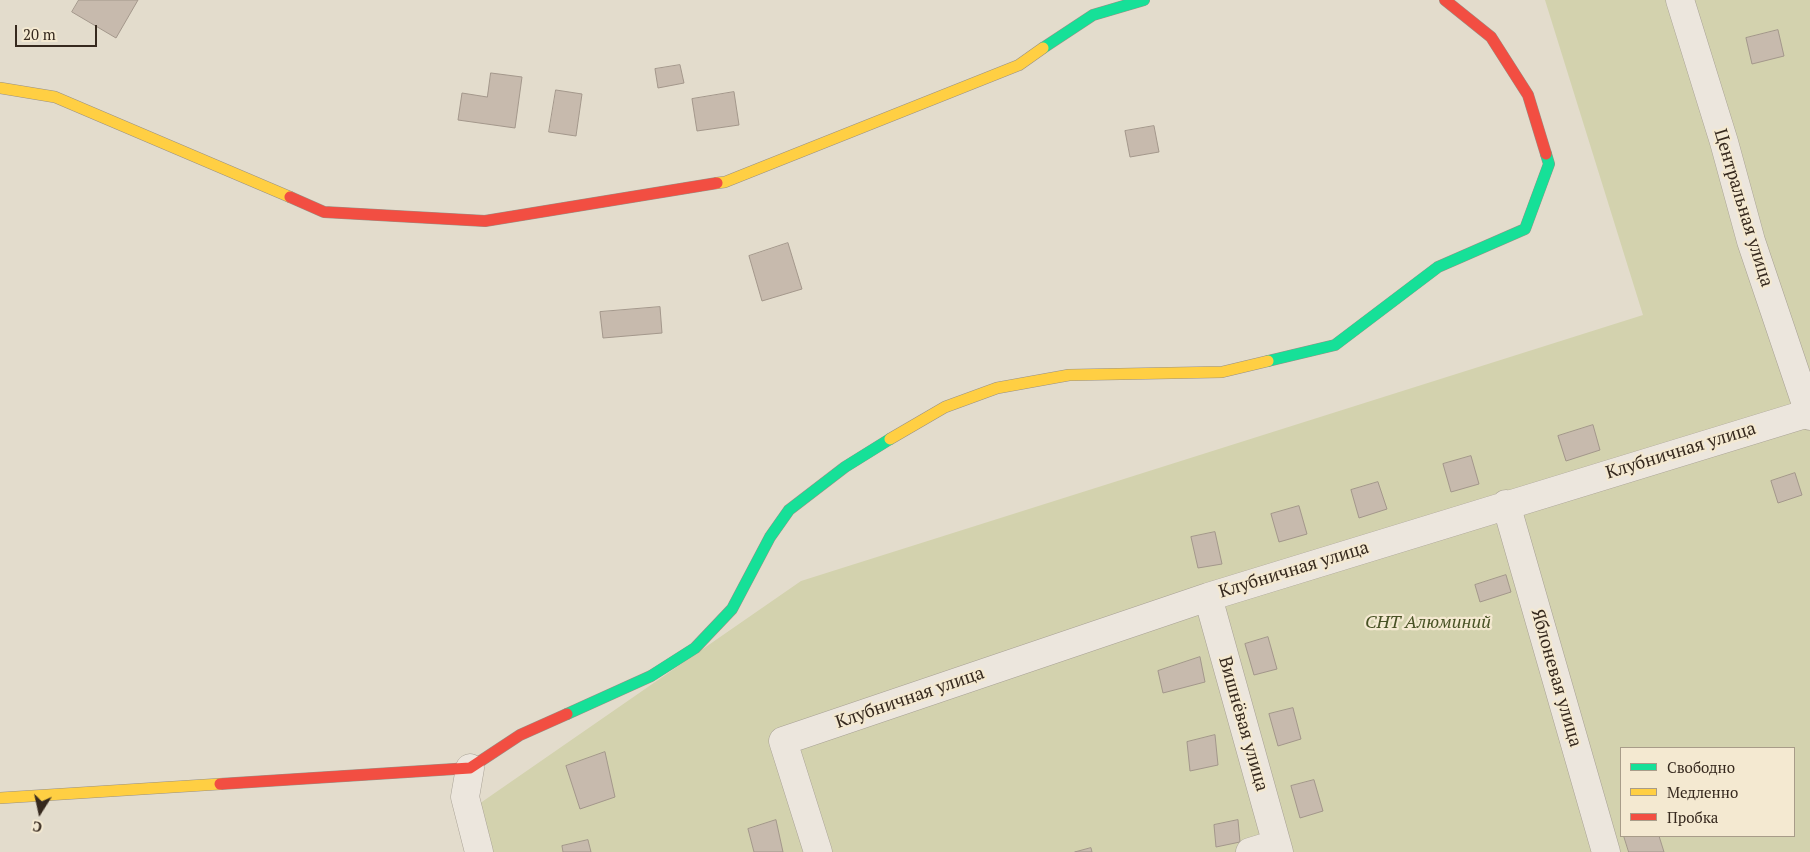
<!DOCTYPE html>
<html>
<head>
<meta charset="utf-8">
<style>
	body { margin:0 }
	#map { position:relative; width:1810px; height:852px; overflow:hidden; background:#e3dccc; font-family:"PT Serif",serif }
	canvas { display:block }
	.legend { position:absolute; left:1620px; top:747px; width:175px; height:90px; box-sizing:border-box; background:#f4e9d1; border:1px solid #a89c89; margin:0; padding:6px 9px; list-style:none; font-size:15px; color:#36291e }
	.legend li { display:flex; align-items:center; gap:10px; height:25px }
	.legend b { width:25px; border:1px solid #a89c89 }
	.north { position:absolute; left:15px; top:787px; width:50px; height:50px; -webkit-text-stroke:4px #f4e9d1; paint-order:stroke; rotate:190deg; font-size:14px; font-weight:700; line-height:20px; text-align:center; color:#36291e }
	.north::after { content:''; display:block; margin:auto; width:18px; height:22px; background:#36291e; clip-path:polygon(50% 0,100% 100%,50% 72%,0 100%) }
	.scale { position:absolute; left:15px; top:25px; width:82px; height:22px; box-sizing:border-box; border:2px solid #36291e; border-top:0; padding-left:6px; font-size:15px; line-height:18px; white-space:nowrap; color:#36291e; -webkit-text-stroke:4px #f4e9d1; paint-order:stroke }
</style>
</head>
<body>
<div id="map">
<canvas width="1810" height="852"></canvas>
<ul class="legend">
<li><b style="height:6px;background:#16e098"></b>Свободно</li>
<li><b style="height:6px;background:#ffcf43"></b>Медленно</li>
<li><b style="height:6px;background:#f24e42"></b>Пробка</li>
</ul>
<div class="north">С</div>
<div class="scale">20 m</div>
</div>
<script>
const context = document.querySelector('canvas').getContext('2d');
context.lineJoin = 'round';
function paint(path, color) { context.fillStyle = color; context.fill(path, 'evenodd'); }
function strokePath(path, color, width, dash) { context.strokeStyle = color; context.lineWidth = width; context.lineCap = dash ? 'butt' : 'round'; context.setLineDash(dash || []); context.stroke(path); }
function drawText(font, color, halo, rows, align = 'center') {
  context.font = font + ' "PT Serif",serif'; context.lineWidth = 4.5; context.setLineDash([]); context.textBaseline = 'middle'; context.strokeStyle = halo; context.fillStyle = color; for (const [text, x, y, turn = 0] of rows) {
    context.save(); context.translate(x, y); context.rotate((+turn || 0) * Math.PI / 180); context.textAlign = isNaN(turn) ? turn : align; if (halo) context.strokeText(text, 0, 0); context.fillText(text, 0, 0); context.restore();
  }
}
paint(new Path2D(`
	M1545 0H1810V852H485L476 806 801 581 1643 315ZM1621 748H1794V836H1621Z`), '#d3d2ae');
const building = new Path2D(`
	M79 0H138L116 38 72 12Z
	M1778 30 1784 56 1752 64 1746 38Z
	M680 65 684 83 658 88 655 69Z
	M491 73 522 77 515 128 458 120 462 93 487 97Z
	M556 90 582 94 576 136 549 132Z
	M734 92 739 125 697 131 692 99Z
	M1154 126 1159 152 1130 157 1125 131Z
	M788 243 802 289 762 301 749 256Z
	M660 307 662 333 603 338 600 312Z
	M1593 425 1600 450 1566 461 1558 436Z
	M1471 456 1479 484 1451 492 1443 464Z
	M1795 473 1802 495 1778 503 1771 481Z
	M1378 482 1387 509 1359 518 1351 490Z
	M1299 506 1307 534 1279 542 1271 514Z
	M1215 532 1222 564 1198 568 1191 537Z
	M1506 575 1511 592 1480 602 1475 585Z
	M1268 637 1277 669 1254 675 1245 644Z
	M1200 657 1205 682 1163 693 1158 671Z
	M1293 708 1301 739 1278 746 1269 714Z
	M1215 735 1218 765 1190 771 1187 742Z
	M605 752 615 797 580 809 566 766Z
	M1314 780 1323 811 1300 818 1291 786Z
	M776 820 783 852H754L748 829Z
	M1238 820 1240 842 1216 847 1214 825Z
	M1624 836H1659L1664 852H1629Z
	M588 840 591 852H563L562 846Z
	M1091 848 1092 852H1075Z`);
paint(building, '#c7baad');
strokePath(building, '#a3978b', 1);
const street = new Path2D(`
	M1680 0 1724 142 1751 241 1810 416
	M1506 504 1606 852
	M1208 597 1279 852
	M470 768 465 797 479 852
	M818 852 783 741 1208 597 1809 413
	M1250 852 1276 844`);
const fast = new Path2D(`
	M1043 48 1093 15 1144 0
	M1268 361 1335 345 1438 267 1525 229 1549 164 1546 154
	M567 714 651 676 695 648 732 609 770 537 789 510 845 467 890 439`);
const slow = new Path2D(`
	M0 88 55 97 290 197
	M717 183 725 182 1019 65 1043 48
	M890 439 945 407 997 388 1069 375 1222 372 1268 361
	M0 798 220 784`);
const jam = new Path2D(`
	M1445 0 1491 37 1528 95 1546 154
	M290 197 324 212 485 221 717 183
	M220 784 470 768 520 735 567 714`);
strokePath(street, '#a8a195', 29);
strokePath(fast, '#989085', 12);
strokePath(slow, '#989085', 12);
strokePath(jam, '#989085', 12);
strokePath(street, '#ece6dd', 28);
strokePath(fast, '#16e098', 11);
strokePath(slow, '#ffcf43', 11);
strokePath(jam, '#f24e42', 11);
drawText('18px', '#36291e', '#f4e9d1', [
	["Центральная улица",1743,208,73],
	["Клубничная улица",1681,451,-17],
	["Клубничная улица",1294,570,-17],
	["Яблоневая улица",1556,678,74],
	["Клубничная улица",910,698,-19],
	["Вишнёвая улица",1243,724,74]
]);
drawText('italic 18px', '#485225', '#f4e9d1', [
	["СНТ Алюминий",1428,623]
]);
</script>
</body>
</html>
